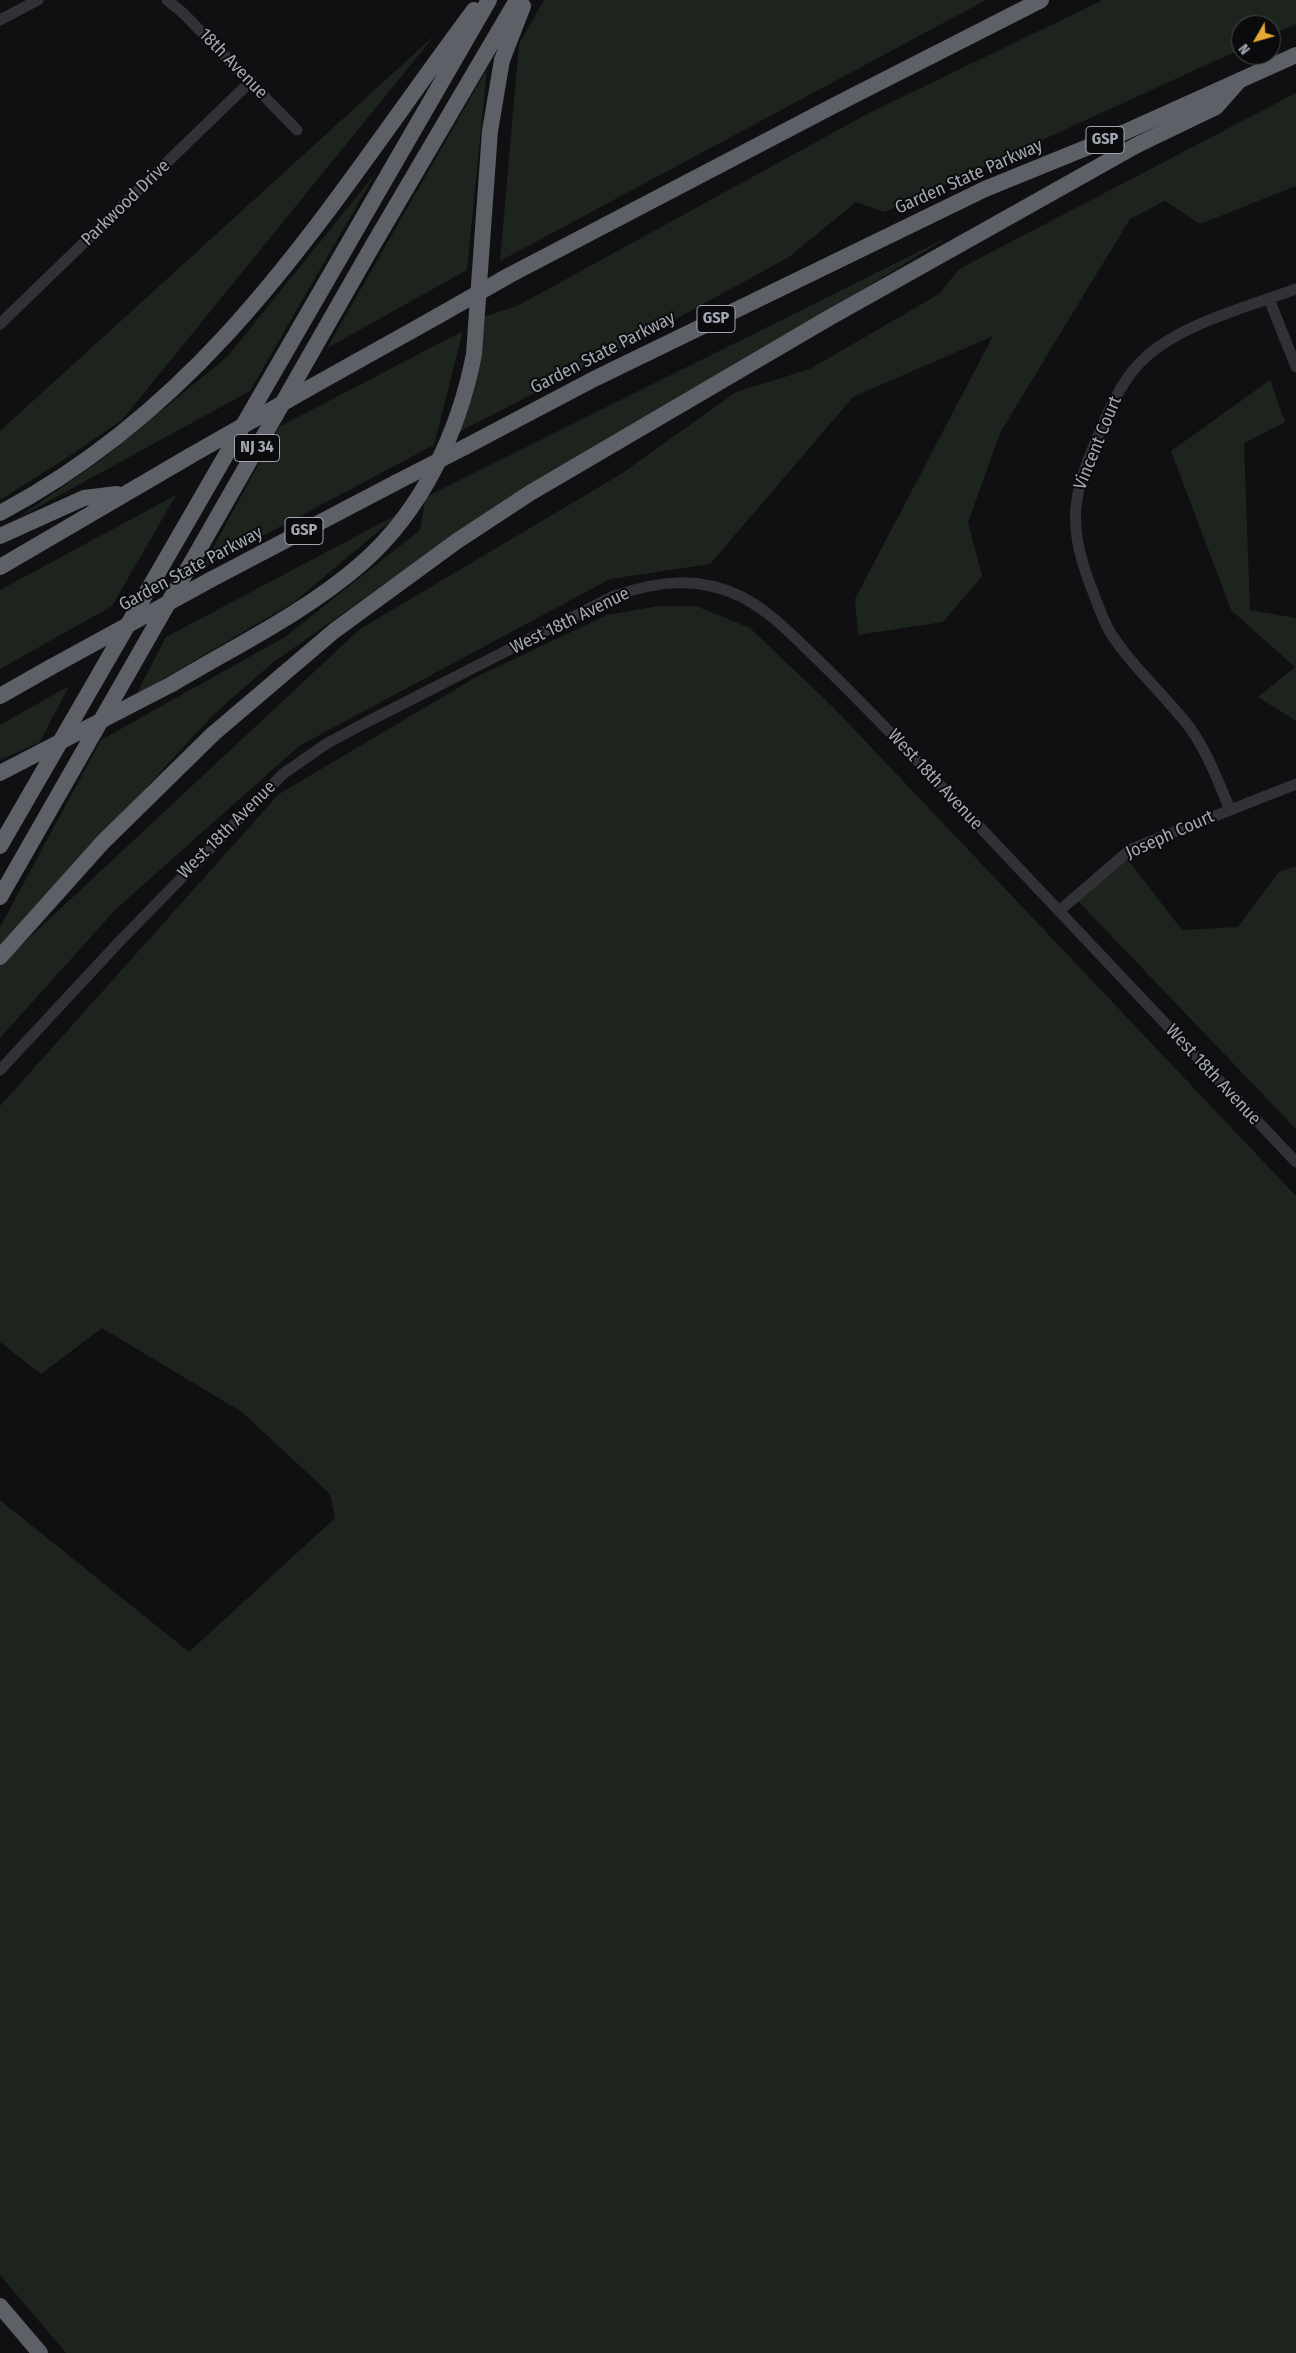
<!DOCTYPE html>
<html>
<head>
<meta charset="utf-8">
<style>
	body { margin:0 }
	#map { position:relative; width:1296px; height:2353px; overflow:hidden; background:#101012; font-family:"Fira Sans Condensed",sans-serif }
	canvas { display:block }
	.north { position:absolute; left:1231px; top:15px; width:50px; height:50px; box-sizing:border-box; background:#0b0b0d; border:1px solid #47494f; border-radius:50%; rotate:232deg; font-size:14px; font-weight:700; line-height:20px; text-align:center; color:#a2a7b2 }
	.north::after { content:''; display:block; margin:auto; width:18px; height:22px; background:#e6aa34; clip-path:polygon(50% 0,100% 100%,50% 72%,0 100%) }
</style>
</head>
<body>
<div id="map">
<canvas width="1296" height="2353"></canvas>
<div class="north">N</div>
</div>
<script>
const context = document.querySelector('canvas').getContext('2d');
context.lineJoin = 'round';
function paint(path, color) { context.fillStyle = color; context.fill(path, 'evenodd'); }
function strokePath(path, color, width, dash) { context.strokeStyle = color; context.lineWidth = width; context.lineCap = dash ? 'butt' : 'round'; context.setLineDash(dash || []); context.stroke(path); }
function drawText(font, color, halo, rows, align = 'center') {
  context.font = font + ' "Fira Sans Condensed",sans-serif'; context.lineWidth = 4; context.setLineDash([]); context.textBaseline = 'middle'; context.strokeStyle = halo; context.fillStyle = color; for (const [text, x, y, turn = 0] of rows) {
    context.save(); context.translate(x, y); context.rotate((+turn || 0) * Math.PI / 180); context.textAlign = isNaN(turn) ? turn : align; if (halo) context.strokeText(text, 0, 0); context.fillText(text, 0, 0); context.restore();
  }
}
paint(new Path2D(`
	M544 0H986L500 261 519 44Z
	M1103 0H1296V24L1271 35V25H1241V49L885 212 856 202 789 257 643 337 459 432 484 317 519 305 869 113Z
	M435 35 122 420 68 457 0 500V431Z
	M487 69 467 270 327 348Z
	M1296 93V186L1200 224 1165 201 1130 219 1001 431 968 522 982 576 943 622 858 635 855 599 993 336 853 397 710 564 610 579 299 746 116 909 0 1038V965L360 629 621 474 736 392 810 369 939 294 959 269Z
	M375 174 250 391 16 519 100 461 227 357Z
	M950 236 407 568 271 664 213 715 0 946V927L101 740 285 637 420 530 426 497Z
	M463 331 434 445 202 568 279 427Z
	M1270 380 1285 422 1244 443 1250 610 1296 618V721L1258 697 1295 667 1231 610 1171 451Z
	M176 495 112 606 0 669V590Z
	M400 513 294 602 136 695 166 637Z
	M659 606H696L750 628 833 707 1296 1196V2353H66L0 2275V1500L189 1652 335 1518 330 1494 242 1412 102 1328 41 1374 0 1342V1106L279 794 478 676 607 615Z
	M69 686 40 742 0 760V725Z
	M1125 856 1182 930 1238 927 1279 872 1296 866V1129L1077 900Z`), '#1d241e');
strokePath(new Path2D(`
	M167 0 183 13 297 130
	M0 20 38 0
	M1269 299 1296 367
	M0 324 251 81
	M1230 809C1218 782 1208 753 1190 728 1165 695 1132 667 1110 632 1102 618 1097 602 1091 587 1064 516 1075 490 1103 424 1116 394 1130 367 1157 348 1193 321 1253 305 1296 289
	M1059 911 1131 849 1296 784
	M0 1070 119 942 283 774 326 744 365 723 614 596C657 581 698 576 740 596 770 611 792 635 815 657 853 694 890 732 926 770 1049 901 1172 1032 1296 1162`), '#323236', 11);
strokePath(new Path2D(`
	M508 276 833 106 1041 0
	M311 387 438 316
	M465 447 594 379 985 189 1125 132 1296 55
	M0 513C220 397 331 201 474 10
	M0 536 84 498 117 494
	M0 567 190 456
	M212 579 395 483
	M172 684C234 647 306 612 361 564 422 511 459 432 474 354L490 131 502 60 523 6
	M0 696 51 667
	M0 846 489 0
	M0 897 373 245 517 0
	M0 957 103 842 213 734 334 631 457 541 530 493 827 319 1137 145 1216 107 1239 81
	M0 2306 40 2353`), '#5e6067', 16);
strokePath(new Path2D(`
	M438 316 508 276
	M190 456 311 387
	M395 483 465 447
	M51 667 212 579
	M0 773 172 684`), '#5e6067', 16);
for (const [x, y, w] of [
	[1105,140,38],
	[716,319,38],
	[257,448,45],
	[304,531,38]
]) { const box = new Path2D(); box.roundRect(x - w / 2, y - 13.5, w, 27, 4); context.fillStyle = '#0b0b0d'; context.fill(box); strokePath(box, '#a2a7b2', 1); }
drawText('bold 16px', '#a2a7b2', null, [
	["GSP",1105,140],
	["GSP",716,319],
	["NJ 34",257,448],
	["GSP",304,531]
]);
drawText('18px', '#a2a7b2', '#0b0b0d', [
	["18th Avenue",233,64,46],
	["Garden State Parkway",969,177,-24],
	["Parkwood Drive",126,203,-44],
	["Garden State Parkway",603,353,-27],
	["Vincent Court",1098,443,-68],
	["Garden State Parkway",191,569,-28],
	["West 18th Avenue",570,621,-26],
	["West 18th Avenue",935,780,47],
	["West 18th Avenue",227,830,-45],
	["Joseph Court",1170,835,-24],
	["West 18th Avenue",1213,1075,47]
]);
</script>
</body>
</html>
